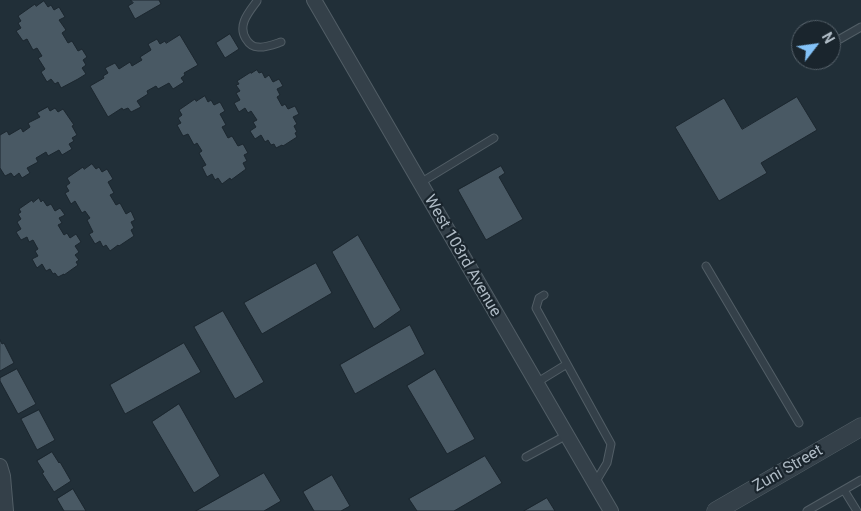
<!DOCTYPE html>
<html>
<head>
<meta charset="utf-8">
<style>
	body { margin:0 }
	#map { position:relative; width:861px; height:511px; overflow:hidden; background:#212f38; font-family:Roboto,sans-serif }
	canvas { display:block }
	.north { position:absolute; left:791px; top:20px; width:50px; height:50px; box-sizing:border-box; background:#1a252d; border:1px solid #56616a; border-radius:50%; rotate:60deg; font-size:14px; font-weight:700; line-height:20px; text-align:center; color:#afbbc5 }
	.north::after { content:''; display:block; margin:auto; width:18px; height:22px; background:#83c2f7; clip-path:polygon(50% 0,100% 100%,50% 72%,0 100%) }
</style>
</head>
<body>
<div id="map">
<canvas width="861" height="511"></canvas>
<div class="north">N</div>
</div>
<script>
const context = document.querySelector('canvas').getContext('2d');
context.lineJoin = 'round';
function paint(path, color) { context.fillStyle = color; context.fill(path, 'evenodd'); }
function strokePath(path, color, width, dash) { context.strokeStyle = color; context.lineWidth = width; context.lineCap = dash ? 'butt' : 'round'; context.setLineDash(dash || []); context.stroke(path); }
function drawText(font, color, halo, rows, align = 'center') {
  context.font = font + ' Roboto,sans-serif'; context.lineWidth = 4.5; context.setLineDash([]); context.textBaseline = 'middle'; context.strokeStyle = halo; context.fillStyle = color; for (const [text, x, y, turn = 0] of rows) {
    context.save(); context.translate(x, y); context.rotate((+turn || 0) * Math.PI / 180); context.textAlign = isNaN(turn) ? turn : align; if (halo) context.strokeText(text, 0, 0); context.fillText(text, 0, 0); context.restore();
  }
}
const building = new Path2D(`
	M131 0H159L161 4 135 19 128 6 133 3Z
	M44 1 48 7 51 5 54 10 59 7 65 17 59 20 66 30 62 33 68 43 72 41 78 51 82 49 87 57 83 60 86 65 82 68 86 74 78 79 61 88 58 82 55 84 51 79 47 82 41 72 45 69 38 58 42 56 37 48 33 50 27 39 23 41 16 31 21 28 18 23 21 21 18 16 35 4 36 6Z
	M230 34 239 49 225 58 216 43Z
	M180 35 198 65 184 73 185 75 181 78 184 82 173 89 169 83 158 89 156 86 147 91 148 94 137 101 141 107 131 112 128 108 123 110 122 108 108 117 90 86 104 78 103 76 108 73 105 68 115 63 119 69 130 62 132 66 142 60 140 57 151 50 148 44 157 39 160 44 165 41 166 43Z
	M257 70 259 73 262 72 265 78 269 75 273 82 279 79 283 86 277 89 280 95 277 97 282 106 285 104 288 109 295 106 299 114 293 117 297 124 294 126 297 132 295 133 297 137 283 146 282 145 276 148 274 144 271 145 268 140 265 142 261 135 255 139 250 131 256 127 253 122 257 120 251 111 248 113 245 108 239 112 234 103 240 100 236 93 240 91 236 85 239 84 237 81 251 72V73Z
	M205 96 208 102 211 100 214 105 220 102 225 111 220 114 226 125 222 127 228 138 232 136 238 146 243 144 248 153 244 155 247 161 243 163 246 169 231 180 230 178 222 184 218 178 215 180 212 174 207 177 202 167 206 165 199 153 202 151 197 143 194 145 188 134 183 136 177 125 181 123 178 118 182 115 179 110 195 99 196 101Z
	M797 97 817 130 761 163 767 173 719 201 675 127 724 98 742 129Z
	M48 107 50 111 55 108 58 112 63 109 74 125 72 126 77 135 72 138 74 141 69 144 72 149 62 155 59 150 48 156 46 152 36 158 38 162 27 168 30 173 22 178 19 173 14 177 11 173 5 176 0 168V135L7 131 9 135 21 128 23 132 30 127 28 123 40 117 37 113Z
	M92 164 96 169 99 167 102 172 107 169 113 179 108 182 114 193 110 195 116 205 120 203 126 214 131 211 135 220 131 222 134 228 131 230 134 236 119 246 118 245 110 251 106 245 103 247 100 241 95 244 89 234 93 232 87 220 90 218 85 211 82 213 75 201 71 204 65 193 69 191 66 186 70 183 67 178 83 167 84 169Z
	M501 166 505 173 499 177 523 219 486 240 458 190Z
	M39 198 41 202 43 200 47 206 51 204 55 211 60 208 65 215 59 218 62 223 58 225 64 235 67 233 70 238 76 234 81 242 75 246 79 252 75 255 79 260 76 262 78 265 64 275V274L58 277 55 273 53 274 50 269 46 271 42 264 37 268 32 259 38 256 35 251 38 249 33 240 29 242 27 237 21 240 16 232 21 229 17 222 21 219 18 214 21 212 19 209 32 200 33 202Z
	M358 235 401 310 374 329 332 252Z
	M316 263 332 293 262 334 244 303Z
	M223 311 264 382 235 399 194 327Z
	M410 325 425 354 355 394 340 365Z
	M0 340 2 344 4 343 14 363 0 371Z
	M184 343 201 372 125 414 110 385Z
	M17 369 36 404 18 414 0 381V378Z
	M435 369 475 439 447 454 407 386Z
	M179 404 220 476 194 493 152 422Z
	M39 410 55 440 37 450 21 419Z
	M52 452 59 463 60 462 71 481 54 492 42 473 44 472 37 461Z
	M485 456 502 483 454 511H417L409 499Z
	M264 473 281 501 264 511H196Z
	M332 475 350 506 341 511H314L303 492Z
	M73 489 86 511H64L57 499Z
	M547 498 555 511H524Z`);
paint(building, '#495964');
strokePath(building, '#1c272f', 1);
const service = new Path2D(`
	M257 1C249 12 237 25 246 39 249 44 252 47 258 47 265 48 275 44 281 42
	M840 39 861 27
	M420 183 494 138
	M706 266 799 423
	M544 295 539 298 536 308 611 444 607 463 595 483
	M536 383 567 364
	M526 457 567 435
	M844 490 857 511
	M807 511 861 480`);
const minor = new Path2D(`
	M314 0 611 511
	M0 466 3 476 6 511`);
const tertiary = new Path2D(`
	M716 511 861 427`);
strokePath(service, '#525e66', 9);
strokePath(minor, '#525e66', 16);
strokePath(tertiary, '#525e66', 19);
strokePath(service, '#344049', 7);
strokePath(minor, '#344049', 14);
strokePath(tertiary, '#344049', 18);
drawText('16px', '#afbbc5', '#1a252d', [
	["West 103rd Avenue",462,256,60],
	["Zuni Street",788,469,-30]
]);
</script>
</body>
</html>
